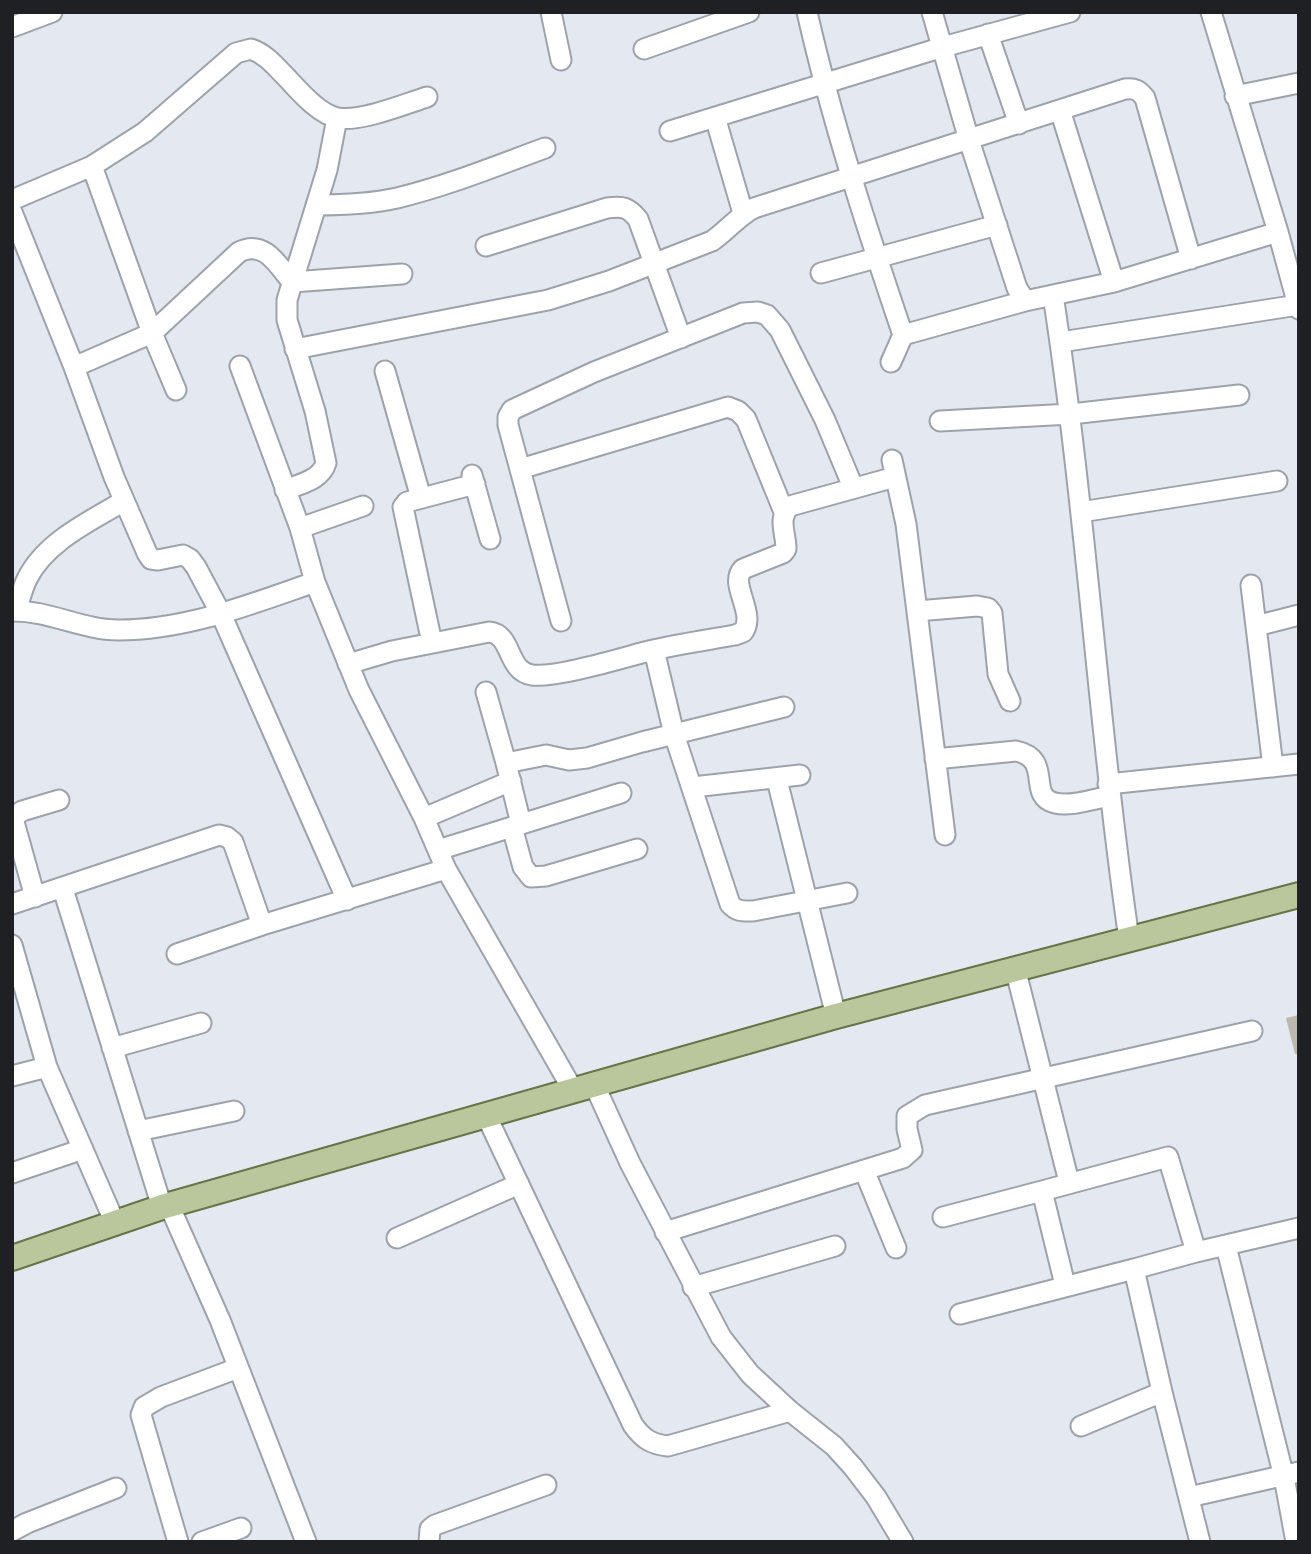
<!DOCTYPE html>
<html>
<head>
<meta charset="utf-8">
<style>
	body { margin:0 }
	#map { position:relative; width:1311px; height:1554px; overflow:hidden; background:#e4e8f1; font-family:"Varela Round",sans-serif }
	canvas { display:block }
	.frame { position:absolute; inset:0; border:14px solid #1f2023; pointer-events:none }
</style>
</head>
<body>
<div id="map">
<canvas width="1311" height="1554"></canvas>
<div class="frame"></div>
</div>
<script>
const context = document.querySelector('canvas').getContext('2d');
context.lineJoin = 'round';
function paint(path, color) { context.fillStyle = color; context.fill(path, 'evenodd'); }
function strokePath(path, color, width, dash) { context.strokeStyle = color; context.lineWidth = width; context.lineCap = dash ? 'butt' : 'round'; context.setLineDash(dash || []); context.stroke(path); }
paint(new Path2D(`
	M1299 1015V1054H1295L1286 1018Z`), '#bcb7af');
const minor = new Path2D(`
	M551 12 561 60
	M807 12C832 122 867 229 903 335
	M932 12 969 140 1017 288 1025 301 1114 282 1278 232
	M1211 12 1278 232 1299 309
	M12 27 52 12
	M988 34 1019 124
	M644 49 749 12
	M1235 96 1299 83
	M1060 110 1114 282
	M715 117 743 213
	M670 131 943 47 1070 12
	M92 166 152 333 176 390
	M12 200 92 166 145 132 236 53 251 49C266 54 276 67 288 79 300 92 320 115 338 118 361 122 405 104 427 97
	M316 205C343 205 370 204 397 198 447 186 496 166 545 148
	M12 212 74 367 114 477 147 553 151 559 158 560 183 555 190 559 196 567 221 614 347 900
	M486 246 607 208C623 206 628 207 638 219L681 338
	M821 273 997 225
	M1053 295C1086 509 1098 725 1129 939
	M1061 342 1298 305
	M295 349 548 300 609 281 712 241C727 231 738 216 754 208L1125 89C1135 88 1139 90 1145 98L1191 259
	M891 362 903 335 1025 301
	M240 366 300 528 315 582 359 690 424 818 446 869 573 1090
	M74 367 152 333 239 252C264 239 278 265 292 282L402 274
	M385 371 421 498
	M940 421 1071 414 1239 395
	M892 460 906 524 945 835
	M520 469 728 407 738 411 746 419 784 512
	M472 475 490 539
	M285 490C300 484 321 480 326 463L315 411 287 320V300L327 170 337 118
	M1081 512 1277 481
	M300 528 363 506
	M1251 585 1273 767
	M12 611C48 610 82 630 118 630 187 630 251 604 315 582
	M16 611C20 600 22 589 27 579 45 542 90 521 124 501
	M917 611 977 606 988 608 992 613 998 674 1010 701
	M561 621 508 425V417L512 410 527 403 594 372 743 313 758 312 767 315 780 330 825 420 853 487
	M1256 626 1299 615
	M432 643 403 507 407 502 475 484
	M654 650 674 734 730 904C737 912 743 911 753 911L847 893
	M348 664 392 651 489 632C513 634 506 671 532 675 557 678 622 658 649 651 678 644 707 640 735 635L743 632C757 613 728 584 743 569L783 553 786 549C786 533 777 518 790 506L895 477
	M486 692 506 763 521 824
	M935 759 1016 751C1054 759 1026 796 1055 803 1071 807 1093 799 1110 796
	M506 763 546 755 569 760 587 758 642 742 784 707
	M777 780 836 1016
	M1108 784 1299 764
	M693 787 800 775
	M424 818 511 781
	M512 827 523 867 531 877 546 876 637 849
	M438 850 621 793
	M63 889 162 1207
	M35 897 14 822 15 816 22 811 59 800
	M12 904 219 835 227 837 233 842 262 925
	M12 945 47 1067 12 1076
	M177 954 262 925 446 869
	M1015 968 1069 1182
	M112 1048 201 1023
	M47 1067 115 1223
	M594 1084 630 1163 721 1337 750 1374 790 1411 834 1446 853 1467 876 1497 903 1542
	M486 1115 633 1425C643 1439 651 1444 668 1446L790 1411
	M138 1131 234 1111
	M864 1170 896 1248
	M12 1173 83 1149
	M169 1205 220 1320 306 1542
	M943 1217 1042 1191
	M665 1232 903 1158 912 1150 907 1129V1116L925 1105 1252 1031
	M397 1238 519 1184
	M1226 1246 1284 1477 1296 1542
	M1134 1269 1196 1252
	M1065 1285 1042 1191 1168 1157 1196 1252 1299 1228
	M693 1287 835 1246
	M960 1314 1134 1269 1162 1392 1200 1542
	M1081 1426 1162 1392
	M1189 1497 1299 1472
	M12 1531 27 1523 116 1488
	M178 1542 141 1415 144 1407 161 1397 238 1368
	M202 1542 241 1528
	M429 1542 430 1529 435 1525 546 1485`);
const major = new Path2D(`
	M12 1258 162 1207 836 1016 1299 895`);
strokePath(minor, '#9ea2aa', 23);
strokePath(major, '#667447', 28);
strokePath(minor, '#fff', 19);
strokePath(major, '#bac79c', 24);
</script>
</body>
</html>
